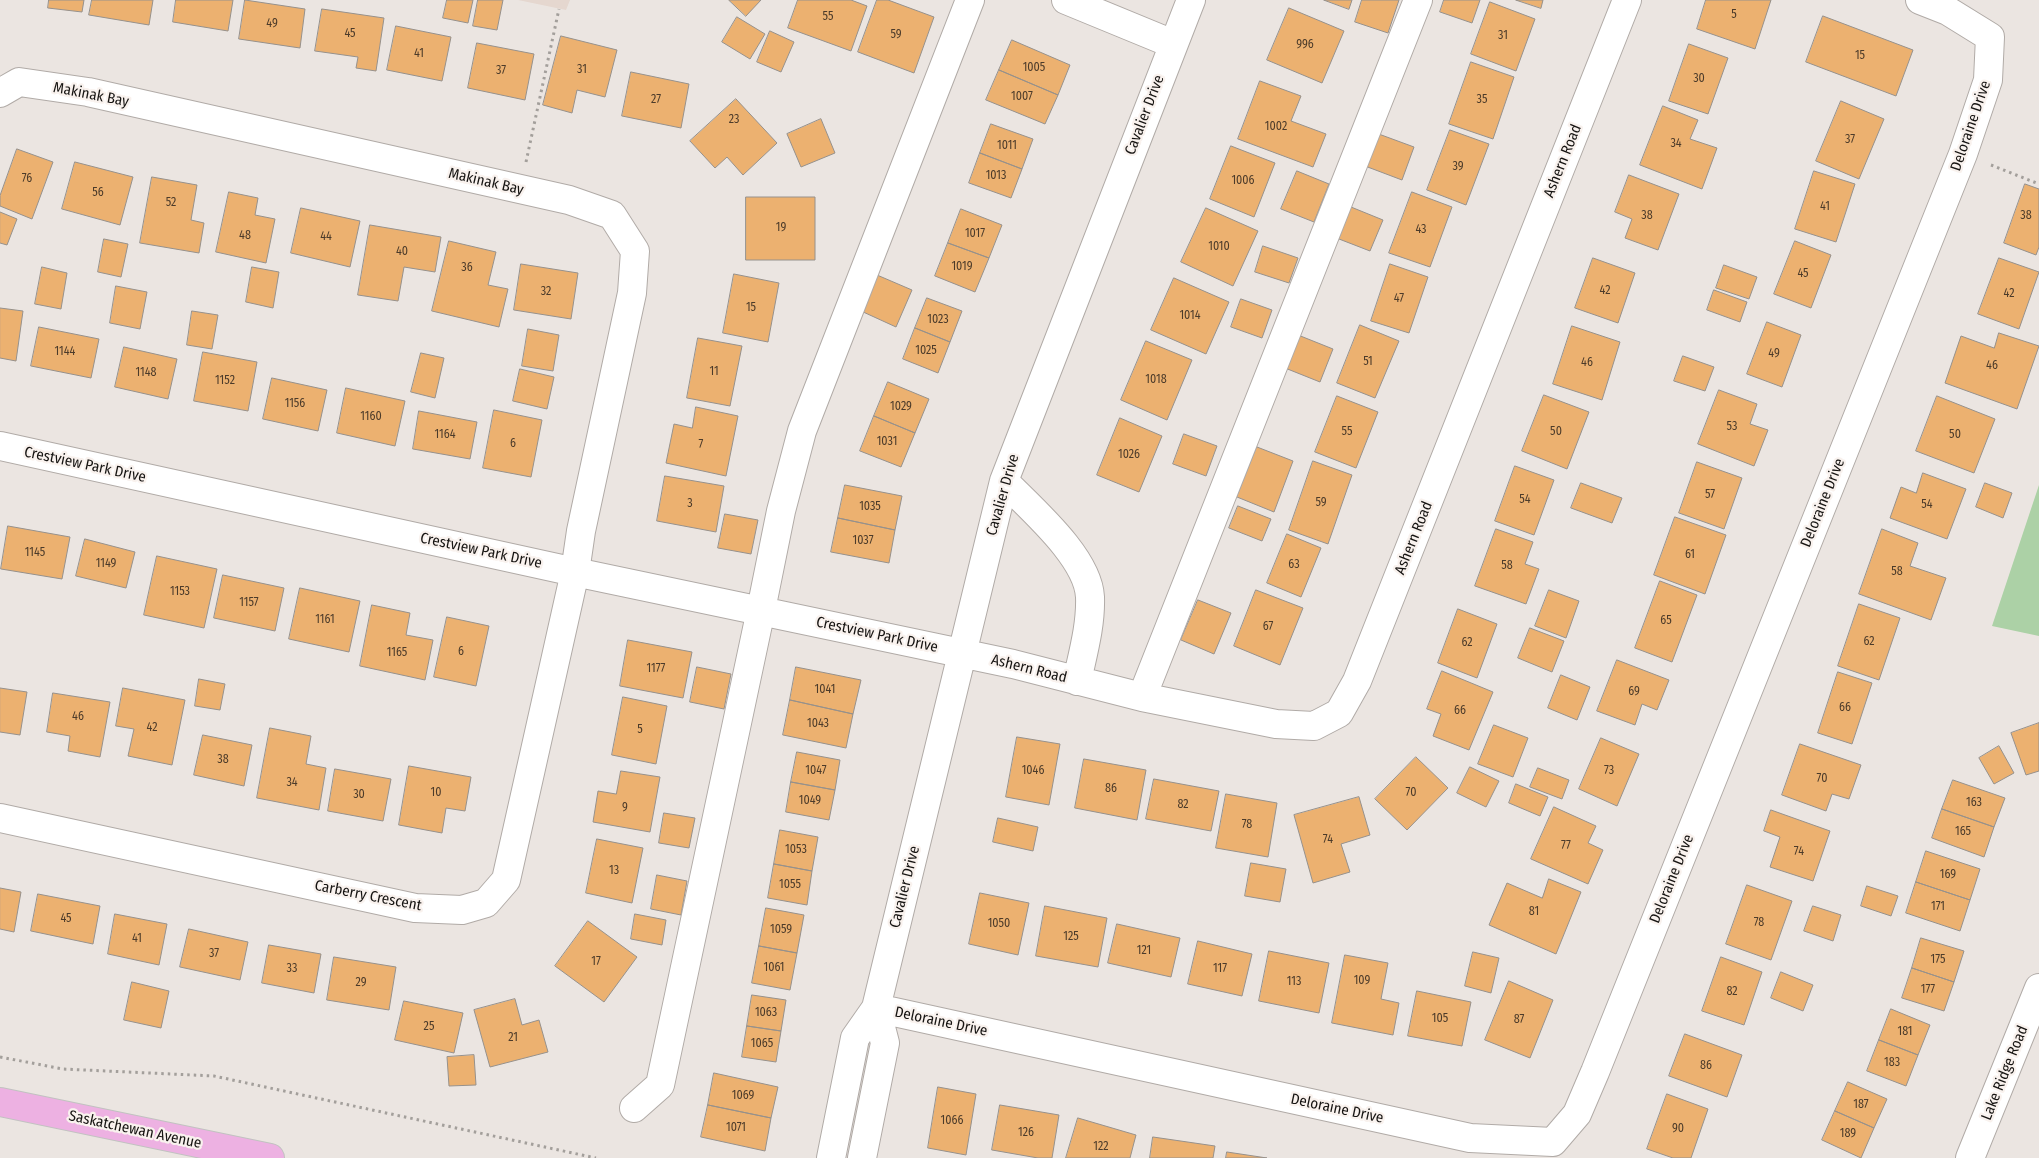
<!DOCTYPE html>
<html>
<head>
<meta charset="utf-8">
<style>
	body { margin:0 }
	canvas { display:block; background:#ebe5e1 }
</style>
</head>
<body>
<canvas width="2039" height="1158"></canvas>
<script>
const context = document.querySelector('canvas').getContext('2d');
context.lineJoin = 'round';
function paint(path, color) { context.fillStyle = color; context.fill(path, 'evenodd'); }
function strokePath(path, color, width, dash) { context.strokeStyle = color; context.lineWidth = width; context.lineCap = dash ? 'butt' : 'round'; context.setLineDash(dash || []); context.stroke(path); }
function drawText(font, color, halo, rows, align = 'center') {
  context.font = font + ' "Fira Sans Condensed",sans-serif'; context.lineWidth = 4.5; context.setLineDash([]); context.textBaseline = 'middle'; context.strokeStyle = halo; context.fillStyle = color; for (const [text, x, y, turn = 0] of rows) {
    context.save(); context.translate(x, y); context.rotate((+turn || 0) * Math.PI / 180); context.textAlign = isNaN(turn) ? turn : align; if (halo) context.strokeText(text, 0, 0); context.fillText(text, 0, 0); context.restore();
  }
}
paint(new Path2D(`
	M518 0H570L566 10Z`), '#e5d7cf');
paint(new Path2D(`
	M2039 485V636L1992 626Z`), '#acd1a6');
const building = new Path2D(`
	M49 0H84L82 12 48 8Z
	M92 0H153L149 25 89 15Z
	M176 0H233L228 31 173 22Z
	M245 0 305 9 300 48 239 39Z
	M447 0H473L468 23 443 18Z
	M478 0H503L497 30 473 26Z
	M729 0H761L746 16Z
	M798 0H851L867 6 851 51 788 28Z
	M877 0H888L934 17 914 73 858 52Z
	M1324 0H1352L1349 9Z
	M1362 0H1399L1388 33 1355 22Z
	M1444 0H1480L1472 23 1440 12Z
	M1516 0H1543L1541 8Z
	M1706 0H1771L1755 49 1697 29Z
	M1490 2 1535 19 1516 71 1471 54Z
	M1289 8 1344 31 1322 83 1267 60Z
	M322 9 384 18 376 71 356 68 358 57 315 51Z
	M1823 16 1913 50 1896 96 1806 62Z
	M737 17 765 34 750 59 722 42Z
	M396 26 451 37 442 81 387 70Z
	M770 31 794 42 781 72 757 62Z
	M561 36 617 50 605 97 577 90 572 113 543 105Z
	M1012 40 1070 65 1058 95 999 70Z
	M477 43 534 54 525 100 468 88Z
	M1689 44 1728 58 1708 114 1669 101Z
	M1471 62 1514 77 1493 139 1449 124Z
	M999 70 1058 95 1045 124 986 100Z
	M631 72 689 84 681 128 622 116Z
	M1260 81 1301 96 1291 121 1326 134 1313 167 1238 139Z
	M736 99 777 143 743 175 727 157 715 168 690 141Z
	M1841 101 1884 119 1859 179 1816 161Z
	M1663 106 1698 120 1690 139 1717 148 1702 189 1640 165Z
	M821 119 835 153 801 167 787 134Z
	M991 124 1033 139 1022 169 980 153Z
	M1450 130 1489 144 1466 205 1427 190Z
	M1376 133 1414 147 1402 180 1365 166Z
	M1231 146 1275 163 1254 217 1210 199Z
	M17 149 53 162 32 219 0 206V196Z
	M980 153 1022 169 1011 198 969 183Z
	M75 162 133 177 120 225 62 209Z
	M1297 171 1329 184 1314 222 1281 209Z
	M1814 171 1855 184 1836 242 1795 229Z
	M1629 175 1679 194 1658 250 1625 238 1632 219 1615 212Z
	M152 177 197 185 191 220 204 223 199 253 140 243Z
	M2025 184 2039 189V247L2036 255 2004 243Z
	M229 192 258 198 255 215 275 219 266 263 216 252Z
	M1412 192 1452 207 1430 267 1389 253Z
	M746 197H815V260H746Z
	M1351 207 1383 220 1370 251 1339 239Z
	M301 208 360 221 350 267 291 253Z
	M1206 208 1258 231 1233 286 1181 262Z
	M961 209 1002 225 989 258 948 243Z
	M0 212 17 219 7 245 0 243Z
	M370 225 441 237 435 272 404 267 398 301 358 295Z
	M104 239 128 244 121 277 98 272Z
	M449 241 496 252 488 285 508 289 499 327 432 311Z
	M1795 241 1831 255 1811 308 1774 294Z
	M948 243 989 258 975 292 935 276Z
	M1263 246 1298 258 1289 283 1255 272Z
	M1593 258 1635 273 1618 323 1575 308Z
	M1999 258 2039 272 2019 329 1978 314Z
	M521 264 578 273 571 319 514 310Z
	M1390 264 1428 277 1409 333 1371 321Z
	M1724 265 1757 277 1749 299 1716 288Z
	M42 267 67 273 61 309 35 304Z
	M252 267 279 272 273 308 246 302Z
	M734 274 779 283 768 342 723 333Z
	M877 275 912 290 896 327 861 311Z
	M1174 278 1229 302 1206 354 1151 330Z
	M116 286 147 292 140 329 110 323Z
	M1714 290 1747 302 1740 322 1707 310Z
	M927 298 962 311 950 342 915 328Z
	M1241 299 1272 310 1262 338 1231 327Z
	M0 308 23 311 16 361 0 358Z
	M192 311 218 315 212 349 187 345Z
	M1767 322 1801 335 1782 387 1747 374Z
	M1360 325 1399 341 1375 398 1337 383Z
	M1572 326 1620 342 1602 400 1553 384Z
	M39 327 99 339 91 378 31 366Z
	M915 328 950 342 938 373 903 359Z
	M528 329 559 335 553 371 522 366Z
	M1999 333 2039 346 2017 409 1945 383 1961 336 1994 348Z
	M1298 335 1333 349 1320 382 1285 368Z
	M698 338 742 346 730 406 687 398Z
	M1146 341 1192 360 1167 420 1121 400Z
	M124 347 177 359 168 399 115 387Z
	M203 352 257 362 248 411 194 401Z
	M421 353 444 358 435 398 411 392Z
	M1683 356 1714 367 1705 391 1674 381Z
	M520 369 554 377 547 409 513 401Z
	M272 378 327 390 318 431 263 419Z
	M888 382 929 399 915 433 874 416Z
	M346 388 405 401 395 446 337 433Z
	M1719 390 1757 404 1750 424 1768 430 1754 466 1698 444Z
	M1544 395 1589 412 1567 469 1522 451Z
	M1337 396 1378 412 1356 468 1315 452Z
	M1937 396 1995 419 1974 473 1916 451Z
	M696 407 738 416 726 476 666 463 674 424 692 428Z
	M494 410 542 420 531 477 483 468Z
	M419 411 477 422 470 459 413 449Z
	M874 416 915 433 901 467 860 451Z
	M1120 418 1162 436 1139 492 1097 475Z
	M1184 434 1217 446 1206 476 1173 464Z
	M1257 447 1293 461 1274 512 1237 497Z
	M1313 461 1352 475 1328 544 1289 530Z
	M1697 462 1742 478 1724 529 1679 513Z
	M1515 466 1554 480 1534 535 1495 521Z
	M1923 473 1966 489 1947 539 1890 518 1901 487 1916 493Z
	M665 476 724 486 716 532 657 521Z
	M1581 483 1622 498 1612 523 1571 508Z
	M1985 483 2012 493 2003 518 1976 507Z
	M845 485 902 496 895 530 838 518Z
	M1238 506 1271 519 1262 541 1229 528Z
	M725 514 758 520 751 554 718 548Z
	M1675 517 1726 535 1705 594 1654 575Z
	M838 518 895 530 889 563 831 552Z
	M8 526 70 537 62 579 1 569Z
	M1496 529 1533 542 1525 564 1539 569 1526 604 1475 586Z
	M1882 529 1918 543 1910 566 1946 578 1931 620 1859 594Z
	M1287 534 1321 548 1301 597 1267 583Z
	M85 539 135 552 126 588 76 576Z
	M157 556 217 569 204 628 144 615Z
	M223 575 284 588 275 631 214 618Z
	M1660 581 1697 595 1672 662 1635 648Z
	M300 588 360 601 349 652 289 639Z
	M1256 590 1303 608 1280 665 1234 646Z
	M1549 590 1579 601 1566 638 1535 626Z
	M1198 600 1231 613 1214 654 1181 640Z
	M1859 604 1900 618 1879 680 1838 666Z
	M372 605 410 613 406 635 433 640 425 680 360 666Z
	M1458 609 1497 624 1477 678 1438 663Z
	M447 617 489 626 476 686 434 677Z
	M1530 628 1564 641 1552 672 1518 658Z
	M628 640 692 652 683 698 620 686Z
	M1617 660 1669 680 1657 710 1642 704 1635 725 1597 711Z
	M697 667 731 674 724 709 690 702Z
	M796 667 861 680 853 714 790 700Z
	M1442 671 1493 692 1469 750 1433 736 1441 714 1427 709Z
	M1838 672 1872 683 1852 744 1818 733Z
	M1561 675 1590 687 1577 720 1548 708Z
	M199 679 225 684 220 710 195 706Z
	M0 688 27 692 20 735 0 732Z
	M123 688 185 700 172 765 128 756 134 729 116 726Z
	M53 693 110 702 100 757 68 751 70 736 47 732Z
	M623 697 667 706 656 764 612 755Z
	M790 700 853 714 846 748 783 735Z
	M2039 723V771L2026 775 2011 733Z
	M1494 725 1528 738 1513 777 1478 764Z
	M270 728 311 736 306 764 326 768 319 810 257 798Z
	M203 735 252 745 244 786 194 775Z
	M1017 737 1060 744 1049 805 1006 797Z
	M1601 738 1639 754 1617 806 1579 789Z
	M1800 744 1861 765 1849 799 1832 794 1826 811 1782 795Z
	M1999 746 2014 773 1994 784 1979 758Z
	M797 752 840 760 835 790 791 782Z
	M1416 757 1448 788 1407 830 1375 799Z
	M1084 759 1146 770 1137 820 1075 808Z
	M409 766 471 777 465 811 446 808 442 833 399 825Z
	M1470 767 1499 781 1486 807 1457 793Z
	M1538 768 1569 780 1562 799 1530 787Z
	M335 769 391 779 383 821 328 811Z
	M621 771 660 777 650 832 593 822 598 791 616 794Z
	M1154 779 1219 791 1211 831 1146 819Z
	M1953 780 2005 798 1994 827 1942 809Z
	M791 782 835 790 829 820 786 812Z
	M1516 784 1548 797 1540 816 1509 803Z
	M1226 794 1277 803 1268 857 1216 848Z
	M1359 797 1370 835 1341 844 1350 872 1313 883 1294 815Z
	M1554 807 1596 826 1588 843 1603 850 1588 884 1531 859Z
	M1942 809 1994 827 1984 857 1932 838Z
	M1771 810 1830 831 1813 881 1770 867 1780 837 1764 831Z
	M664 813 695 818 689 848 659 843Z
	M998 818 1038 827 1033 851 993 842Z
	M780 830 818 837 812 871 774 864Z
	M597 839 643 848 632 903 586 893Z
	M1926 851 1980 869 1970 900 1916 882Z
	M1251 863 1286 869 1280 902 1245 896Z
	M774 864 812 871 807 905 768 898Z
	M657 875 687 881 681 915 651 909Z
	M1549 879 1581 892 1556 954 1489 925 1507 883 1542 898Z
	M1916 882 1970 900 1960 931 1906 913Z
	M1747 885 1792 901 1771 960 1726 944Z
	M1867 886 1898 896 1891 916 1861 906Z
	M0 888 21 892 14 932 0 929Z
	M980 893 1029 903 1018 955 969 944Z
	M38 894 100 906 93 944 31 931Z
	M1045 906 1107 918 1098 967 1036 956Z
	M1813 906 1841 915 1833 941 1804 931Z
	M766 908 804 915 797 953 759 946Z
	M115 914 167 924 159 965 108 954Z
	M635 914 666 920 662 945 631 939Z
	M588 921 637 957 604 1002 555 966Z
	M1117 924 1180 938 1171 977 1108 963Z
	M189 929 248 942 240 980 180 967Z
	M1921 938 1964 951 1954 982 1912 968Z
	M1198 941 1252 954 1242 996 1188 984Z
	M269 945 321 954 314 993 262 983Z
	M759 946 797 953 790 990 752 983Z
	M1269 951 1329 963 1319 1013 1259 1001Z
	M1473 952 1499 958 1491 993 1465 986Z
	M1345 955 1388 963 1381 999 1399 1003 1393 1035 1332 1023Z
	M334 957 396 967 389 1010 327 1000Z
	M1721 957 1762 972 1744 1025 1702 1011Z
	M1912 968 1954 982 1944 1011 1902 998Z
	M1781 972 1813 985 1803 1011 1771 998Z
	M1509 981 1553 1000 1530 1058 1485 1040Z
	M132 982 169 991 161 1028 124 1020Z
	M1417 991 1471 1002 1462 1046 1408 1036Z
	M752 995 786 1000 781 1031 747 1026Z
	M515 999 522 1025 539 1020 548 1052 490 1067 474 1010Z
	M404 1001 463 1013 454 1053 395 1040Z
	M1891 1009 1930 1025 1918 1055 1879 1040Z
	M747 1026 781 1031 776 1062 742 1057Z
	M1685 1034 1742 1055 1727 1097 1669 1076Z
	M1879 1040 1918 1055 1906 1086 1867 1071Z
	M474 1055 476 1085 449 1086 447 1057Z
	M714 1073 778 1087 771 1118 708 1105Z
	M1848 1082 1887 1099 1874 1128 1835 1111Z
	M938 1087 976 1094 966 1155 928 1148Z
	M1667 1094 1708 1109 1691 1158H1673L1647 1149Z
	M708 1105 771 1118 765 1151 701 1137Z
	M1000 1105 1059 1115 1052 1158H1038L992 1150Z
	M1835 1111 1874 1128 1861 1158 1822 1140Z
	M1078 1118 1136 1135 1130 1158H1066Z
	M1153 1137 1215 1146 1213 1158H1150Z
	M1227 1152 1267 1158H1226Z`);
paint(building, '#ecb170');
strokePath(building, '#96918c', 1);
const minor = new Path2D(`
	M1066 0 1173 44
	M0 93 19 82 88 92 569 200 612 215 635 251 632 293 581 531 575 572 506 880 486 903 462 910 415 908 0 818
	M0 446 575 572 1013 664 1142 697 1276 724 1314 726 1339 713 1357 681 1627 0
	M1004 481C1031 509 1088 557 1090 597 1091 625 1083 653 1077 681
	M1142 697 1418 0
	M876 1008 1470 1138 1553 1142 1577 1114 1595 1072 1963 154 1988 80 1990 37 1948 11 1920 0
	M634 1108 660 1085 761 610 781 511 802 431 970 0
	M831 1158 855 1038 876 1008 1004 481 1191 0
	M862 1158 885 1043 876 1008
	M1970 1158 2039 988`);
const major = new Path2D(`
	M0 1102 270 1158`);
strokePath(minor, '#b1aba7', 30);
strokePath(major, '#c2c2c1', 30);
strokePath(new Path2D(`
	M526 162 559 9
	M1991 165 2039 184
	M0 1057 63 1069 214 1076 596 1158`), '#a39f9b', 3, [2.5, 4]);
strokePath(minor, '#fff', 28);
strokePath(major, '#edb1e2', 28);
drawText('12px', '#4c3b2a', null, [
	["5",1734,15],
	["55",828,17],
	["49",272,24],
	["45",350,34],
	["59",896,35],
	["31",1503,36],
	["996",1305,45],
	["41",419,54],
	["15",1860,56],
	["1005",1034,68],
	["31",582,70],
	["37",501,71],
	["30",1699,79],
	["1007",1022,97],
	["27",656,100],
	["35",1482,100],
	["23",734,120],
	["1002",1276,127],
	["37",1850,140],
	["34",1676,144],
	["1011",1007,146],
	["39",1458,167],
	["1013",996,176],
	["76",27,179],
	["1006",1243,181],
	["56",98,193],
	["52",171,203],
	["41",1825,207],
	["38",1647,216],
	["38",2026,216],
	["19",781,228],
	["43",1421,230],
	["1017",975,234],
	["48",245,236],
	["44",326,237],
	["1010",1219,247],
	["40",402,252],
	["1019",962,267],
	["36",467,268],
	["45",1803,274],
	["42",1605,291],
	["32",546,292],
	["42",2009,294],
	["47",1399,299],
	["15",751,308],
	["1014",1190,316],
	["1023",938,320],
	["1025",926,351],
	["1144",65,352],
	["49",1774,354],
	["51",1368,362],
	["46",1587,363],
	["46",1992,366],
	["11",714,372],
	["1148",146,373],
	["1018",1156,380],
	["1152",225,381],
	["1156",295,404],
	["1029",901,407],
	["1160",371,417],
	["53",1732,427],
	["55",1347,432],
	["50",1556,432],
	["1164",445,435],
	["50",1955,435],
	["1031",887,442],
	["6",513,444],
	["7",701,445],
	["1026",1129,455],
	["57",1710,495],
	["54",1525,500],
	["59",1321,503],
	["3",690,504],
	["54",1927,505],
	["1035",870,507],
	["1037",863,541],
	["1145",35,553],
	["61",1690,555],
	["1149",106,564],
	["63",1294,565],
	["58",1507,566],
	["58",1897,572],
	["1153",180,592],
	["1157",249,603],
	["1161",325,620],
	["65",1666,621],
	["67",1268,627],
	["62",1869,642],
	["62",1467,643],
	["6",461,652],
	["1165",397,653],
	["1177",656,669],
	["1041",825,690],
	["69",1634,692],
	["66",1845,708],
	["66",1460,711],
	["46",78,717],
	["1043",818,724],
	["42",152,728],
	["5",640,730],
	["38",223,760],
	["1047",816,771],
	["1046",1033,771],
	["73",1609,771],
	["70",1822,779],
	["34",292,783],
	["86",1111,789],
	["10",436,793],
	["70",1411,793],
	["30",359,795],
	["1049",810,801],
	["163",1974,803],
	["82",1183,805],
	["9",625,808],
	["78",1247,825],
	["165",1963,832],
	["74",1328,840],
	["77",1566,846],
	["1053",796,850],
	["74",1799,852],
	["13",614,871],
	["169",1948,875],
	["1055",790,885],
	["171",1938,907],
	["81",1534,912],
	["45",66,919],
	["78",1759,923],
	["1050",999,924],
	["1059",781,930],
	["125",1071,937],
	["41",137,939],
	["121",1144,951],
	["37",214,954],
	["175",1938,960],
	["17",596,962],
	["1061",774,968],
	["33",292,969],
	["117",1220,969],
	["109",1362,981],
	["113",1294,982],
	["29",361,983],
	["177",1928,990],
	["82",1732,992],
	["1063",766,1013],
	["105",1440,1019],
	["87",1519,1020],
	["25",429,1027],
	["181",1905,1032],
	["21",513,1038],
	["1065",762,1044],
	["183",1892,1063],
	["86",1706,1066],
	["1069",743,1096],
	["187",1861,1105],
	["1066",952,1121],
	["1071",736,1128],
	["90",1678,1129],
	["126",1026,1133],
	["189",1848,1134],
	["122",1101,1147]
]);
drawText('15px', '#161412', '#f9f2ee', [
	["Makinak Bay",91,95,11],
	["Cavalier Drive",1145,115,-69],
	["Deloraine Drive",1971,126,-71],
	["Ashern Road",1563,161,-68],
	["Makinak Bay",486,182,13],
	["Crestview Park Drive",85,465,12],
	["Cavalier Drive",1003,495,-74],
	["Deloraine Drive",1823,503,-68],
	["Ashern Road",1414,538,-68],
	["Crestview Park Drive",481,551,12],
	["Crestview Park Drive",877,635,12],
	["Ashern Road",1029,669,14],
	["Deloraine Drive",1672,879,-68],
	["Cavalier Drive",905,887,-76],
	["Carberry Crescent",368,896,11],
	["Deloraine Drive",941,1022,12],
	["Lake Ridge Road",2005,1073,-68],
	["Deloraine Drive",1337,1109,12],
	["Saskatchewan Avenue",135,1130,12]
]);
</script>
</body>
</html>
